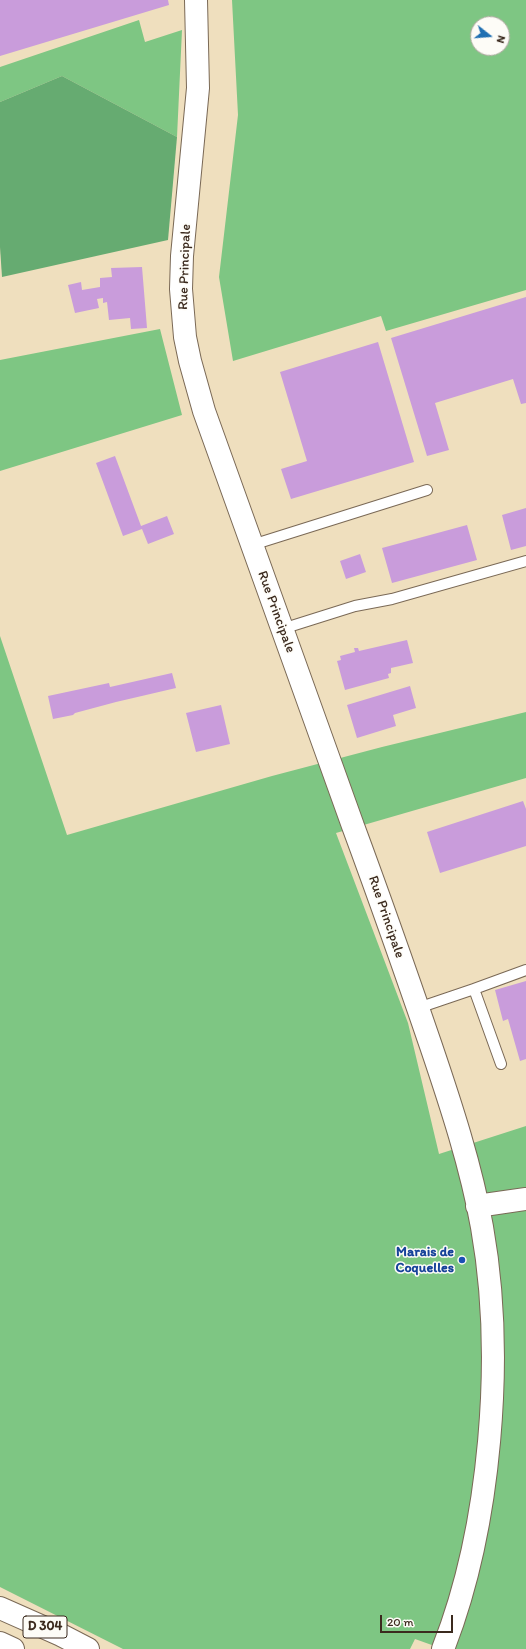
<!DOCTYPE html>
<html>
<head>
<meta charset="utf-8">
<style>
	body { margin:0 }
	#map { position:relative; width:526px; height:1649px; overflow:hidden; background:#efdfbe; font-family:Itim,sans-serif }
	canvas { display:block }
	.north { position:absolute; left:470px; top:16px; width:40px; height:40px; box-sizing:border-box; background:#fdfcf7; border:1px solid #afa8a0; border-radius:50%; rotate:107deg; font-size:11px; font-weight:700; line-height:16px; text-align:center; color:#3b2a1e }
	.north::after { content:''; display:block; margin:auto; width:14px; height:18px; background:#1f6fb2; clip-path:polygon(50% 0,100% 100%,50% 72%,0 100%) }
	.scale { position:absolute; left:380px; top:1615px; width:73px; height:18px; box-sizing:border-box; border:2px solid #3b2a1e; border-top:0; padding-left:5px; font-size:12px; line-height:14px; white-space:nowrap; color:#3b2a1e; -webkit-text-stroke:3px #fdfcf7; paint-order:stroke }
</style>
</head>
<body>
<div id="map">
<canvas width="526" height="1649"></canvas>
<div class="north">N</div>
<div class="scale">20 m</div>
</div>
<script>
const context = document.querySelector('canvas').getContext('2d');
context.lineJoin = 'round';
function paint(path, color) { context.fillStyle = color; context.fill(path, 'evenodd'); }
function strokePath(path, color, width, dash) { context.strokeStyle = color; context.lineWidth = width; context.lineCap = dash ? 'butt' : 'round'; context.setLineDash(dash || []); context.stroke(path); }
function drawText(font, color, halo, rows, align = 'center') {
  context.font = font + ' Itim,sans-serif'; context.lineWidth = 3; context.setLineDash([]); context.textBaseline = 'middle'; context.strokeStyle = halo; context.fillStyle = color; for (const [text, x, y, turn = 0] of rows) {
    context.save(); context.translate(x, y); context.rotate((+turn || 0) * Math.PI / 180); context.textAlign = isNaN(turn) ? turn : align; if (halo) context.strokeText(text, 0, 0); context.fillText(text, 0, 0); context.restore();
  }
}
paint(new Path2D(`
	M232 0H526V290L386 331 381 316 233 361 219 277 238 115ZM478 24H502V48H478Z
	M139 20 145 42 182 30 177 137 62 76 0 102V67Z
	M160 329 182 415 0 471V360Z
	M0 636 67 835 272 776 382 747 526 712V778L336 833 408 1023 439 1154 526 1126V1649H443L415 1639 410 1649H123L0 1587Z`), '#7ec683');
paint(new Path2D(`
	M62 76 177 137 168 240 2 277 0 247V102Z`), '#66ab71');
paint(new Path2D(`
	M0 0H168L169 5 0 56Z
	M142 267 147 328 131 329 130 318 109 320 107 302 103 303V298L97 299 99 308 75 313 68 285 81 282 82 290 100 287V278L112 277 111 268Z
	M526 297V403L521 404 513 379 435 403 449 450 427 456 391 338Z
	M378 342 414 462 291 499 281 469 307 461 280 372Z
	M115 456 141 526 167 516 174 534 148 544 142 529 123 536 96 463Z
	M526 508V546L511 550 502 515Z
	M467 525 477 560 392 583 382 548Z
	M360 554 366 572 346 579 340 561Z
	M407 640 413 663 391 668V673L388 674 389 678 345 690 337 661 341 660 340 656 355 652 354 648H358L359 651Z
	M172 673 176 688 116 702 75 713 73 715 53 719 48 696 109 683 110 687Z
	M410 686 416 708 393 715 396 726 357 738 347 705Z
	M221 705 230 744 196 752 186 713Z
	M523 801 526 809V846L440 873 427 832Z
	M526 981V1059L520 1061 508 1019 503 1021 495 990Z`), '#c99cdb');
const service = new Path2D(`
	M252 545 427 490
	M282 629 355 606 392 599 526 561
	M418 1008 474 989
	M501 1064 474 989 526 970`);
const tertiary = new Path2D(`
	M196 0 198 88 182 256 181 289 185 337 190 361 204 411C253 550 303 688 353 826 380 899 406 973 431 1046 451 1105 471 1166 482 1227 505 1356 491 1527 443 1649
	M477 1206 526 1199`);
const primary = new Path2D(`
	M0 1608 61 1635 88 1649
	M0 1643 13 1649`);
strokePath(service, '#7a6956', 12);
strokePath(tertiary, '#7a6956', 24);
strokePath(primary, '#7a6956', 24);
strokePath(service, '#fff', 10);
strokePath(tertiary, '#fff', 22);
strokePath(primary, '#fff', 22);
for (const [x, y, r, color] of [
	[462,1260,4,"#1a4fb4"]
]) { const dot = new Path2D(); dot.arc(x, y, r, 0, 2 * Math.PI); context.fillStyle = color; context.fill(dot); strokePath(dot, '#fdfcf7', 1.5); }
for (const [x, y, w] of [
	[45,1627,44]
]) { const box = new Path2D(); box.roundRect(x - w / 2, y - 11, w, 22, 3); context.fillStyle = '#fdfcf7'; context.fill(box); strokePath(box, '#3b2a1e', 1); }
drawText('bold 13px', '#3b2a1e', null, [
	["D 304",45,1627]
]);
drawText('14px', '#3b2a1e', '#fdfcf7', [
	["Rue Principale",185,267,-88],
	["Rue Principale",276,612,70],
	["Rue Principale",386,917,71]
]);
drawText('bold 14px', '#164399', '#fdfcf7', [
	["Marais de",454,1252],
	["Coquelles",454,1268]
], 'right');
</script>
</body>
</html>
